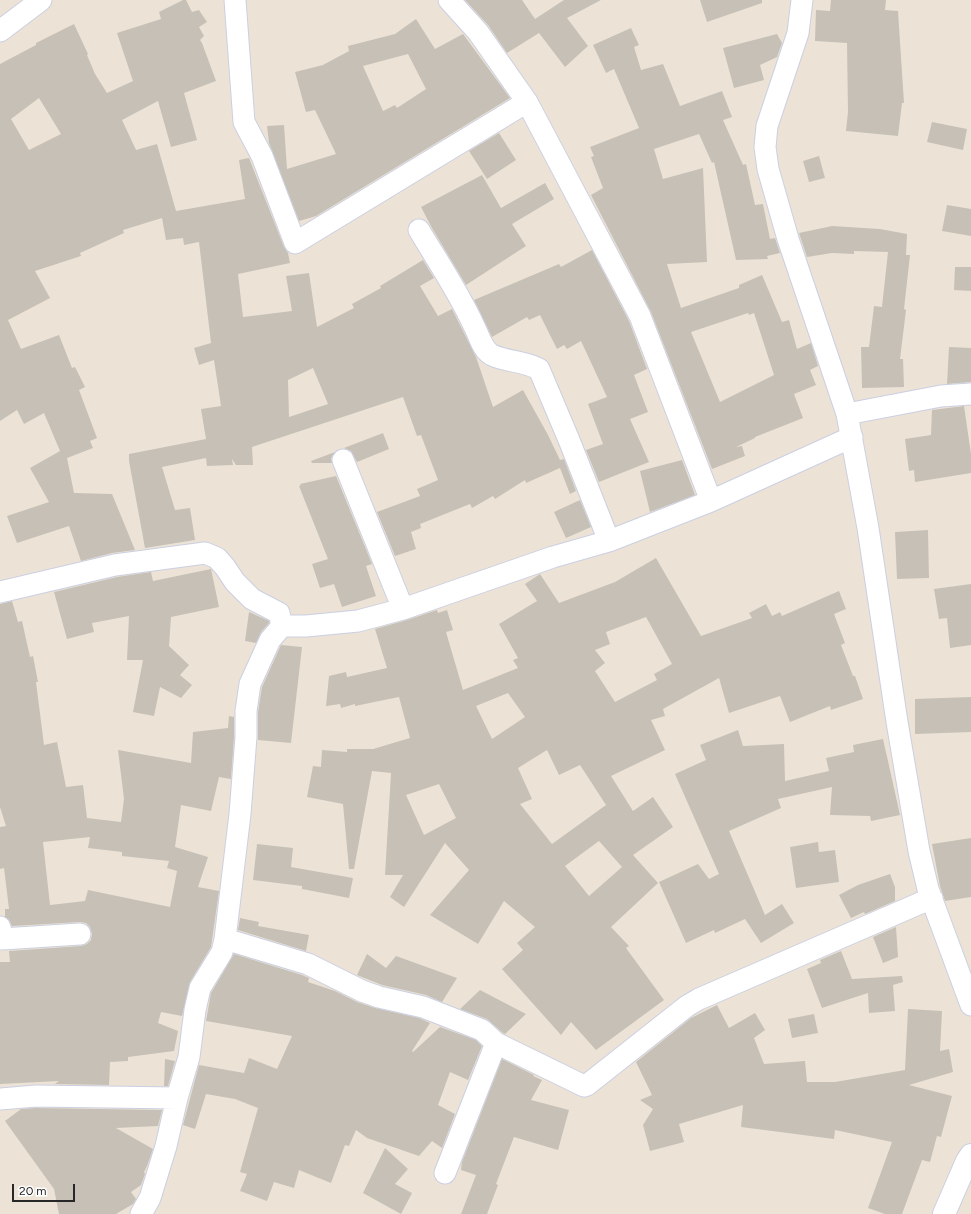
<!DOCTYPE html>
<html>
<head>
<meta charset="utf-8">
<style>
	body { margin:0 }
	#map { position:relative; width:971px; height:1214px; overflow:hidden; background:#ece3d6; font-family:Figtree,sans-serif }
	canvas { display:block }
	.scale { position:absolute; left:12px; top:1184px; width:63px; height:18px; box-sizing:border-box; border:2px solid #272727; border-top:0; padding-left:5px; font-size:12px; line-height:14px; white-space:nowrap; color:#272727; -webkit-text-stroke:3px #fff; paint-order:stroke }
</style>
</head>
<body>
<div id="map">
<canvas width="971" height="1214"></canvas>
<div class="scale">20 m</div>
</div>
<script>
const context = document.querySelector('canvas').getContext('2d');
context.lineJoin = 'round';
function paint(path, color) { context.fillStyle = color; context.fill(path, 'evenodd'); }
function strokePath(path, color, width, dash) { context.strokeStyle = color; context.lineWidth = width; context.lineCap = dash ? 'butt' : 'round'; context.setLineDash(dash || []); context.stroke(path); }
paint(new Path2D(`
	M183 0H186L192 12 199 10 207 22 199 27 204 36 200 40 202 43 216 81 184 93 197 140 171 147 158 101 122 120 136 150 157 144 176 211 245 199 239 160 249 158 284 247 288 253 290 263 238 274 243 317 292 311 286 276 309 273 317 327 354 308 352 304 381 288 380 286 423 260 434 278 420 286 438 316 452 309 476 357 493 407 523 390 548 435 560 460 564 459 576 491 570 494 560 468 526 483 525 480 495 499 493 496 472 508 470 504 420 524 421 528 411 532 416 549 395 556 377 512 420 496 417 489 438 480 421 435 417 436 403 397 252 447 253 465H236L232 459 233 465 207 466 206 458 162 467 175 510 190 508 195 540 145 548 129 461V454L206 439 201 409 221 406 214 360 199 365 194 348 211 343 199 242 184 245 183 238 166 240 162 218 123 230 124 233 80 253 81 256 35 271 50 298 8 320 21 349 59 335 72 368 75 367 85 387 79 390 97 438 90 441 93 448 67 458 74 493 112 494 135 550 112 553 81 561 69 526 17 543 7 516 49 502 30 468 60 451 44 413 24 424 17 410 0 421V64L36 45V43L74 24 88 54 87 55 95 74 107 93 133 81 117 33 161 19 159 12ZM39 98 61 134 29 150 11 119ZM313 368 328 404 289 417 288 380Z
	M465 0H522L535 19 564 0H601L567 18 588 46 565 67 539 33 507 53 488 25Z
	M700 0H762V3L707 22Z
	M831 0H886L885 10 898 11 904 103H902L898 136 846 131 848 112 847 43 815 41 816 10 830 11Z
	M416 19 435 49 463 34 510 98 316 216 299 221 269 143 267 126 284 125 287 169 336 154 315 110 306 112 295 72 323 65 349 51 348 46 395 34ZM408 54 426 89 397 108 395 105 383 111 363 66Z
	M631 28 639 45 634 47 641 70 663 64 680 106 722 91 732 117 723 120 743 165 746 164 755 205 763 204 770 239 775 238 780 253 767 256 768 259 736 260 714 162 712 163 699 134 654 149 663 179 703 168 707 262 667 264 681 308 739 288V285L762 275 782 322 789 320 797 349 811 343 818 366 810 370 816 385 794 394 803 418 755 437V438L736 447 742 446 745 456 712 469 651 312 591 195 603 188 591 157 594 156 590 147 639 128 614 69 606 73 593 45ZM748 313 749 315 754 313 774 375 720 402 691 332Z
	M777 34 782 43 777 57 760 65 764 80 734 88 723 48Z
	M932 122 967 129 963 150 927 142Z
	M499 133 516 160 487 179 469 151Z
	M819 156 825 178 809 182 803 161Z
	M482 175 501 208 545 183 554 199 512 224 526 246 466 285 432 228 421 207Z
	M947 205 971 209V236L942 231Z
	M832 226 880 229 907 234 906 255H910L904 309 906 310 900 359H903L904 387 862 388 861 347H869L874 306 882 307 888 252 854 251V254L832 253 807 257 799 233Z
	M592 250 629 321 647 369 634 375 648 412 630 419 649 462 599 482 586 450 603 444 588 404 607 397 581 341 567 349 564 345 557 349 540 315 529 320 527 317 492 337 474 300 559 264 561 267Z
	M955 267H971V291L954 290Z
	M949 347 971 348V382L947 384Z
	M964 406 971 454V473L915 482 914 470 909 471 905 439 931 435 932 410Z
	M383 433 389 449 357 462 351 451 344 448Z
	M335 452 331 458 332 463H312L311 461Z
	M682 460 695 495 650 512 640 471Z
	M336 476 372 564 366 566 376 596 342 607 334 584 320 588 312 564 328 559 299 486 301 485 300 484Z
	M580 500 591 527 566 538 554 512Z
	M928 530 929 578 897 579 895 532Z
	M656 558 701 636 752 618 749 613 766 604 772 616 780 612 782 616 839 591 846 609 834 614 845 643 841 645 853 676H855L863 699 831 710 830 706 790 722 780 696 729 713 719 678 663 709 665 716 651 720 665 750 611 776 633 811 653 797 673 827 633 855 658 883 611 927 629 946 626 948 664 1000 596 1050 571 1022 561 1035 502 969 523 950 517 943 535 927 504 901 478 944 430 915 469 870 445 843 404 907 390 897 403 875H385L391 773 372 771 354 869H349L343 804 307 797 313 766 321 767 322 750 347 752V749H373L410 738 399 697 355 706V704L341 708 340 704 326 706 329 676 346 672 347 677 387 668 375 629 407 620 437 610 438 613 447 610 453 630 446 632 463 690 518 668 513 660 518 658 499 624 537 601 525 584 540 574 559 603 615 582ZM646 617 672 664 654 674 657 680 615 702 595 671 605 663 595 650 610 644 606 632ZM508 693 525 717 492 739 476 706ZM547 750 559 775 580 765 606 805 552 844 520 804 532 799 518 768ZM439 784 456 818 424 835 406 795ZM599 841 622 867 589 896 565 866Z
	M211 569 219 607 171 617 169 646 189 665 180 675 192 685 181 698 160 687 154 716 133 712 143 660H127L129 616 92 623 94 632 67 639 54 592 117 577 151 572 153 581Z
	M971 584V645L950 648 947 618 939 619 934 589Z
	M12 601 18 622 22 621 30 657 33 656 38 682H36L44 745 57 742 66 787 83 785 87 818 121 822 124 799 118 750 191 763 193 732 228 728 229 716 234 717V737L231 779 219 777 211 811 181 805 175 847 208 857 198 887 219 891 211 947 190 982 182 1016 161 1012 158 1023 178 1031 174 1051 128 1057V1061L110 1062 109 1085 55 1084 59 1081 0 1084V962H10L9 951 81 946 87 944 91 940 92 934 90 927 86 923 80 922 12 926 9 920 5 917V909H9L4 868 0 869V827L6 826 0 807V604ZM90 837 88 848 122 852V856L169 861 167 868 177 871 170 907 88 890 85 901 50 905 43 842Z
	M249 612 269 621V623L261 632 256 643 245 641Z
	M281 645 302 647 291 743 258 740V712L262 687Z
	M971 697V732L915 734V699Z
	M738 730 743 746 784 744 785 781 829 771 826 758 854 752 853 745 883 739 900 815 871 821 870 816 830 815 832 787 778 799 781 808 729 831 765 915 782 904 794 923 761 943 745 919 715 933 714 930 686 943 659 882 698 864 709 879 719 874 675 774 706 760 700 745Z
	M971 838V897L945 901 940 886 932 844Z
	M818 842 819 852 835 850 839 882 796 888 790 847Z
	M257 844 293 848 291 867 353 878 349 898 302 889V886L253 880Z
	M890 874 895 887V901L865 914 864 912 851 918 839 895 858 885Z
	M240 918 259 922 258 926 309 935 306 951 238 930Z
	M896 927 898 957 883 963 873 937Z
	M841 951 852 979 902 976 903 982 893 985 895 1011 869 1013 868 993 822 1008 807 969 821 963 820 960Z
	M234 954 302 975 309 978 308 982 335 991 357 1002 375 1008 419 1018 430 1023 412 1051 413 1052 440 1027 476 1040 482 1046 468 1080 450 1072 438 1105 455 1114 442 1148 432 1141 419 1156 367 1138 356 1130 349 1146 345 1145 331 1183 299 1170 294 1188 274 1182 267 1201 240 1191 247 1174 240 1172 258 1108 235 1099 206 1094 195 1129 183 1125 199 1065 244 1073 249 1058 277 1069 292 1036 206 1021 211 993Z
	M367 954 386 968 396 956 457 978 442 1002 426 995 382 985 357 975Z
	M480 990 526 1014 505 1034 503 1033 487 1019 460 1009Z
	M717 1005 729 1028 755 1013 765 1030 754 1038 764 1064 805 1061 807 1082H835L905 1070 908 1009 942 1011 940 1051 949 1049 953 1072 909 1085 952 1096 941 1137 937 1136 930 1162 922 1160 902 1214H885L868 1208 892 1142 835 1130 834 1139 741 1127 743 1105 679 1124 684 1142 650 1151 643 1125 653 1109 640 1100 652 1095 636 1062 691 1018Z
	M814 1014 818 1033 792 1038 788 1019Z
	M165 1059 175 1061 168 1086H164Z
	M502 1059 534 1075 533 1076 542 1080 531 1100 569 1110 558 1150 514 1137 496 1184 498 1185 487 1214H461L476 1175 461 1170 462 1162Z
	M36 1108 162 1110 158 1126 116 1128 153 1149 147 1166 144 1172 145 1174 141 1185 131 1192 136 1199 133 1204 116 1214H59L54 1189 5 1121 21 1109Z
	M385 1148 408 1169 395 1184 412 1193 401 1214 363 1193Z`), '#c6c0b6');
const minor = new Path2D(`
	M235 0 244 122 262 156 295 243 527 102 640 316 711 501
	M449 0 478 32 527 102
	M802 0 798 33 767 126 765 147 768 169 788 239 847 414 868 528 897 722 919 851 928 889 971 1005
	M0 31 41 0
	M419 230C438 262 459 293 474 326 479 335 482 350 492 355 507 362 524 361 539 369L569 440 609 541
	M847 414 941 396 971 394
	M343 460 403 609
	M0 592 115 565 205 553 217 558 225 567 235 582 252 599 279 613 282 626H306L358 621 403 609 553 557 609 541 711 501 852 437
	M0 927 2 939 80 934
	M225 939 308 964 362 991 379 997 423 1007 482 1030 496 1043 584 1086 587 1085 687 1006 699 999 932 898
	M0 1099 36 1096 177 1098
	M445 1173 496 1043
	M141 1214 150 1198 166 1146 177 1098 189 1057 195 1010 200 988 222 952 225 939 240 814 246 737V711L250 684 270 640 282 626`);
const tertiary = new Path2D(`
	M944 1214 967 1161 971 1155`);
strokePath(minor, '#cbcfe2', 23);
strokePath(tertiary, '#cbcfe2', 24);
strokePath(minor, '#fff', 21);
strokePath(tertiary, '#fff', 22);
</script>
</body>
</html>
